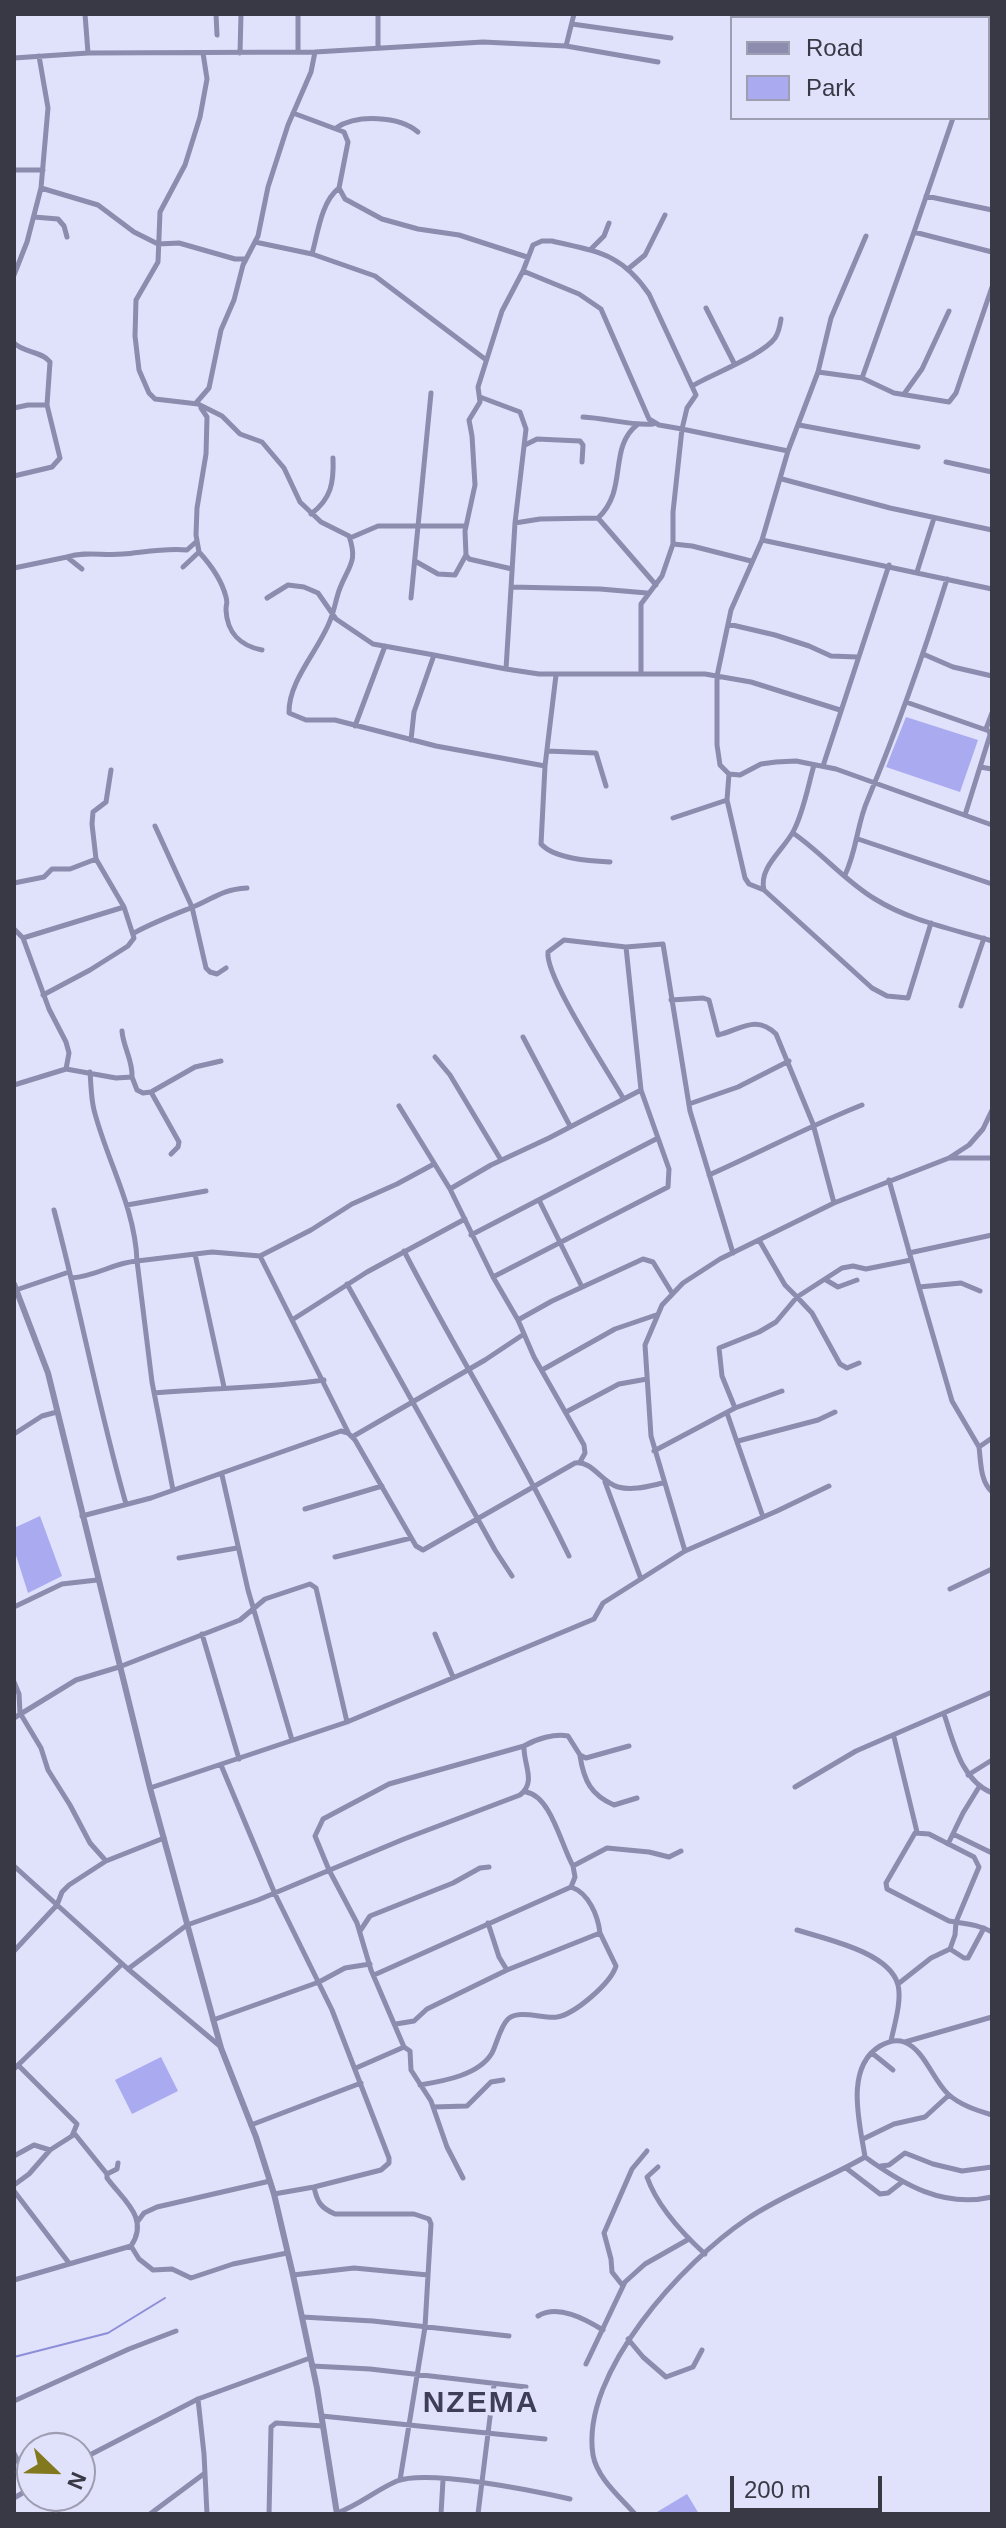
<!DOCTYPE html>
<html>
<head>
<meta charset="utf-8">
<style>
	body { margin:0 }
	#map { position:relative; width:1006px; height:2528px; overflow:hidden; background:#e0e1fa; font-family:Arial,sans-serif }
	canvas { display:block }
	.frame { position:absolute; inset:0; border:16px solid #393946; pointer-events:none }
	.legend { position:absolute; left:730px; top:16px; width:260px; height:104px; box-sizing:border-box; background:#e0e1fa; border:2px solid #9d9eb2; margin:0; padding:10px 14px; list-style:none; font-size:24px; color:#393946 }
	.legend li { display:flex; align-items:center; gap:16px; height:40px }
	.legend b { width:40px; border:2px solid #9d9eb2 }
	.north { position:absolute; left:16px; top:2432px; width:80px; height:80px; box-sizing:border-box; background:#e0e1fa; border:2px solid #9d9eb2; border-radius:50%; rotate:113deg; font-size:22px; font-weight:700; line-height:32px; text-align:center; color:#393946 }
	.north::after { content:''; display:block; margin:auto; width:28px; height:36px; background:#82791e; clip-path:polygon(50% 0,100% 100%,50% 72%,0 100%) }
	.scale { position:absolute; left:730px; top:2476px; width:152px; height:36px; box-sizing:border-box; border:4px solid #393946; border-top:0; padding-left:10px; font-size:24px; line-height:28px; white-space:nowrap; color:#393946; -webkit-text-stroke:6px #e0e1fa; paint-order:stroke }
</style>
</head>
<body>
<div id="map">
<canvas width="1006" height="2528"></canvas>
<div class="frame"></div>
<ul class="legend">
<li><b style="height:10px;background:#8b8cae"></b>Road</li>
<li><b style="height:22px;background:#aaaaf0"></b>Park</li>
</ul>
<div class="north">N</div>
<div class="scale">200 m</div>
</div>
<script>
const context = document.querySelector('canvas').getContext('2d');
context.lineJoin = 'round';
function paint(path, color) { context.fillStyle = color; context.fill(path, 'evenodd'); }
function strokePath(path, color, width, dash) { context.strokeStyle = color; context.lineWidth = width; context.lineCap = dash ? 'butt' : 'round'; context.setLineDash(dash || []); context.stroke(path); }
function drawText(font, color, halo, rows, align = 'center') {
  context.font = font + ' Arial,sans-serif'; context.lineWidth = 7; context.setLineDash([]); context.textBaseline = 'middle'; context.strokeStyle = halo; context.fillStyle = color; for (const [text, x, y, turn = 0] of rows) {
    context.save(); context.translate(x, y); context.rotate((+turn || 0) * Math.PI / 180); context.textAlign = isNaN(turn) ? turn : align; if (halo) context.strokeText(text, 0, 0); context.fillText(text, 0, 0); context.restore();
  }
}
paint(new Path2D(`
	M906 717 978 740 960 792 886 767Z
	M40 1516 62 1576 28 1593 14 1549V1528Z
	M161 2057 178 2091 132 2114 115 2080Z
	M687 2494 699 2514H658L657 2512Z`), '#aaaaf0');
strokePath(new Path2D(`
	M14 2357 108 2333 165 2298`), '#8e8dd8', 2);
strokePath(new Path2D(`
	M85 14 88 53
	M216 14 217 35
	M378 14V48
	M572 24 671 38
	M566 46 574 14
	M298 51V14
	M203 53 207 79 200 117 185 165 160 212 158 262 136 300 135 336 139 370 149 393 155 399 198 404 222 416 240 434 262 442 284 468 300 502 321 522 349 536C358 562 349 565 340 588 336 598 335 608 331 618 321 648 288 680 289 713L306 720H335L436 746 545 766
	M240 53 241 14
	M14 58 88 53 315 52 483 42 566 46 658 62
	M293 113 344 132 348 142 339 188 345 199 382 219 418 229 459 235 527 257
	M336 128C357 114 399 116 418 132
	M14 170H43
	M41 188 98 205 134 232 158 244 179 243 235 259H245
	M926 196 992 210
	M34 217 58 219 64 226 67 237
	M914 232 953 118
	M255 242 312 254 375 276 485 359
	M590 250 604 236 609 223
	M312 254C318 233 321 202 339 188
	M628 269 645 255 665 215
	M523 271 579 294 601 309 649 419 659 425 682 429 673 512V544L662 576 641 604V674
	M14 275 27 242 41 188 48 108 39 56
	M706 308 734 363
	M14 343C24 353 42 351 50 362L47 405 60 458 52 467 14 476
	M818 372 862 378 894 393 949 402 956 393 992 287
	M862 378 914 232 992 252
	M692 386C712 374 763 355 775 338 779 332 780 326 781 319
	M904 394 922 369 949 311
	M480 397 520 412 526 429 515 523 506 669 539 674H705L751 682 840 710
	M196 403 209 388 221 330 234 300 243 265 258 236 268 187 288 125 311 72 315 52
	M14 408 28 405H47
	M583 417C606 418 632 426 653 424
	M799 425 918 447
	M525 445 537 439 580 441 583 445 582 462
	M788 451 818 372 831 318 866 236
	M946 462 992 472
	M782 479 890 508 992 530
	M311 514C331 499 334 483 333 458
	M598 518 656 585
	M515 523 540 519 598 518C629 489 607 448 638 424
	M350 538 378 526H465
	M762 540 992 589
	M673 544 692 546 751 561
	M199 552C210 564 222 581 226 597 228 606 226 601 226 610 227 633 241 646 262 650
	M466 555 469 559 512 569
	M67 557C86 551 103 556 123 554 145 552 165 548 187 550L197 541
	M415 561 438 574 455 575 466 555 465 531 475 485 472 436 469 420 480 402 478 387 502 311 523 271 533 245 542 241H552C598 252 621 253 649 294L696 395 687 408 682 429 788 451 762 540 731 610 717 676V745L720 765 729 774
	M183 567 199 552 196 535 197 508 206 454 207 417 201 408
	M14 568 67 557 82 569
	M917 572 934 518
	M511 587 600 589 647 593
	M267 598 288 585 304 587 318 593 336 619 373 644 434 655
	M411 598 431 393
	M728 624 775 635 809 646 831 656 858 657
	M923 654 953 667 992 676
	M556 675 545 766 541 844C555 859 590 861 610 862
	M906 702 989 731 990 735 965 815
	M355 726 385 646
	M986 729 992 713
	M411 740 414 712 434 655 506 669
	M547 751 596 753 606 786
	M814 765C808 786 804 810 794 830 785 849 758 867 764 890L872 988 887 996 908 998 931 923
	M823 766 889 565
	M980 767 992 769
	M729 774 740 775 761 764 776 762 796 761 836 769 992 825
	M727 800 745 878 749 884 764 890
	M673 818 727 800 729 774
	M155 826 192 907 206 968 210 972 217 974 226 968
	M793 833C822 853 845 881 875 899 910 921 953 929 992 941
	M858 839 992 884
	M845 875C857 850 857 823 868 799 898 727 924 653 947 579
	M14 883 44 877 52 869H70L96 859
	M14 929 23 938 49 1009 66 1042 69 1053 66 1069
	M134 933C154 922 173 915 193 907 217 897 220 890 247 888
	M23 938 124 907
	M43 995 90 970 128 946 134 938 124 907 96 859 92 824 93 812 106 802 111 770
	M671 1000 703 998 709 1000 718 1035C740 1030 756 1014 776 1034L813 1124 834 1203
	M961 1006 984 938
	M122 1031C123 1047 133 1060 132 1077
	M523 1037 570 1126
	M435 1057 450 1075 501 1160
	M14 1085 66 1069 116 1078 132 1077 137 1090 143 1093 151 1092 179 1142 178 1147 171 1154
	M151 1092 195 1067 221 1061
	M623 1098C608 1071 545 977 548 952L564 940 626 947 663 944 690 1111 733 1253
	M689 1104 738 1087 789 1061
	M399 1106 450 1189 493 1277 518 1320 534 1357 584 1445 585 1453 580 1462
	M950 1158H992
	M709 1175C761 1152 809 1126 862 1105
	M889 1180 919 1287 961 1283 980 1291
	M450 1189 491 1165 549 1138 641 1090
	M539 1200 582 1287
	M127 1205 206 1191
	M54 1210C80 1307 98 1407 126 1504
	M471 1235 658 1138 641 1090 626 947
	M404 1251C457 1354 519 1452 569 1556
	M909 1253 992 1235
	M195 1254 224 1387
	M260 1256 348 1432
	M493 1277 668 1187 669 1169 658 1138
	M71 1278C98 1276 112 1263 137 1261 135 1207 107 1161 94 1110 91 1098 91 1084 90 1072
	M826 1280 838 1287 857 1280
	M347 1284 495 1550 512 1576
	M919 1287 952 1401 979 1447
	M16 1290 69 1272
	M292 1320 367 1272 465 1219
	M518 1320 552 1301 643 1259 653 1262 672 1293
	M859 1363 847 1368 840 1364 812 1313 797 1297 842 1268 853 1266 866 1269 911 1260
	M542 1370 615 1329 656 1315
	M154 1393C211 1388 268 1388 324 1380
	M735 1408 722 1376 719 1348 759 1332 776 1322 797 1297 785 1285 759 1240
	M566 1412 619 1384 647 1379
	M727 1413 763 1517
	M14 1434 42 1416 57 1412
	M352 1437 485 1360 524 1334
	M992 1438 979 1447C981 1462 980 1481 992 1492
	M738 1441 818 1420 835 1412
	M654 1451 735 1408 782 1391
	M222 1475 248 1590 292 1740
	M605 1482 641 1579
	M173 1490 152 1382 137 1261 212 1252 260 1256 311 1230 352 1204 397 1184 434 1164
	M305 1509 382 1486
	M82 1516 151 1498 341 1431 348 1433 355 1440 416 1546 423 1550 575 1463C592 1460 602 1483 618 1487 633 1491 649 1486 663 1483
	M685 1551 651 1436 645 1345 662 1305 683 1283 720 1259 834 1203 949 1158 969 1145 983 1129 992 1110
	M335 1557 411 1538
	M179 1558 237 1548
	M950 1589 992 1569
	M14 1607 62 1584 97 1580
	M202 1634 239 1759
	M435 1634 453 1677
	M14 1682 19 1694 20 1713 41 1748 48 1770 70 1805 90 1843 106 1861
	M944 1714C954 1743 961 1780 992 1793
	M14 1718 76 1680 119 1667 240 1620 265 1599 310 1584 316 1588 347 1722
	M894 1737 917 1832
	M580 1756C584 1781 591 1795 614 1805L637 1798
	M221 1765 275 1894 332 2010 389 2158V2163L381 2170 314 2187 274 2194
	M968 1775 992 1760
	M795 1787 856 1751 992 1692
	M150 1788 347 1722 594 1619 603 1603 685 1551 777 1511 829 1486
	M953 1834 992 1853
	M948 1844 963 1813 979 1787
	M14 1866 128 1969 221 2047
	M573 1866 607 1848 649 1852 669 1857 681 1851
	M797 1930C825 1939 890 1952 898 1985 902 2001 894 2026 891 2041
	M360 1931 370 1916 453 1883 480 1868 489 1867
	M950 1949 964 1958H968L984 1928
	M14 1951 57 1905 62 1892 69 1885 106 1861 164 1838
	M128 1969 187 1925 258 1900 404 1839 520 1795C537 1782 523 1764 524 1746 536 1739 555 1733 568 1736L580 1755 586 1758 629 1746
	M507 1970 600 1933C598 1916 589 1893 571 1887
	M374 1975 571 1887 575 1877 573 1866C561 1845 551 1796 526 1792
	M898 1984 931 1958 950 1949 955 1935 956 1922 979 1867 974 1857 929 1834 915 1833 886 1883 887 1889 949 1921C966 1924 977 1924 992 1932
	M213 2020 319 1982 345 1968 370 1964
	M396 2024 414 2021 427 2009 507 1970 499 1957 488 1923
	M905 2042 992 2017
	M872 2053 893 2070
	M356 2068 404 2047
	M14 2069 122 1964
	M420 2085C444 2081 479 2075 492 2053 497 2043 500 2027 508 2019 519 2009 543 2019 557 2017 575 2014 611 1983 616 1966L600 1933
	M433 2107 467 2106 491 2082 503 2080
	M992 2115C976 2110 960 2105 948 2094 932 2079 925 2050 904 2042 896 2039 887 2042 880 2046 844 2068 860 2124 865 2157 904 2185 943 2208 992 2197
	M251 2125 361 2083
	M74 2133 107 2174
	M863 2139 894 2124 925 2117 949 2095
	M14 2156 34 2145 50 2150
	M881 2166 889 2165 905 2153 933 2164 962 2171 992 2167
	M658 2167 647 2177C657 2206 682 2233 705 2254
	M846 2168 880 2194 888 2193 902 2182
	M463 2178 447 2147 431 2101 411 2070 410 2051 404 2047 371 1970 357 1923 329 1870 315 1836 323 1819 389 1784 524 1746
	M14 2185 29 2174 50 2150 72 2136 77 2124 18 2065
	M314 2187C317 2202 321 2208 335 2214H414L429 2219 431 2224 425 2327 400 2480
	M14 2191 69 2263
	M138 2221 144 2213 157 2207 270 2181
	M131 2246 139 2259 153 2270 172 2269 191 2278 233 2264 287 2253
	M293 2275 354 2268 428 2275
	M14 2280 131 2246C150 2218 123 2200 107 2178V2174L117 2169 118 2163
	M623 2286 612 2272 611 2259 604 2233 632 2169 647 2151
	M538 2316C558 2304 585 2319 603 2330
	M302 2317 373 2321 509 2336
	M628 2339 643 2357 666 2377 693 2367 702 2350
	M586 2364 625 2282 645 2264 689 2239
	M312 2366 370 2369 526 2387
	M198 2399 204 2454 207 2514
	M14 2401 129 2349 176 2331
	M322 2416 545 2439
	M14 2453 31 2488
	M80 2460 198 2399 310 2358
	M14 2498 31 2488
	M337 2513C359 2505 376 2490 397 2481 428 2469 535 2491 570 2499
	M150 2514 205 2473
	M269 2514 271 2427 276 2423 323 2426
	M441 2514 443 2480
	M478 2514 494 2385
	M635 2514C620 2497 597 2478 593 2455 580 2373 684 2261 747 2219 784 2194 827 2179 865 2157`), '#8b8cae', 5);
strokePath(new Path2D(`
	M14 1284 48 1373 150 1788 221 2048 256 2137 274 2194 293 2275 317 2388 337 2514`), '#8b8cae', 6);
context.letterSpacing = '2px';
drawText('bold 30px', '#3e3e58', '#e0e1fa', [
	["NZEMA",481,2404]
]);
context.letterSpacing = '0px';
</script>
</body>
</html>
